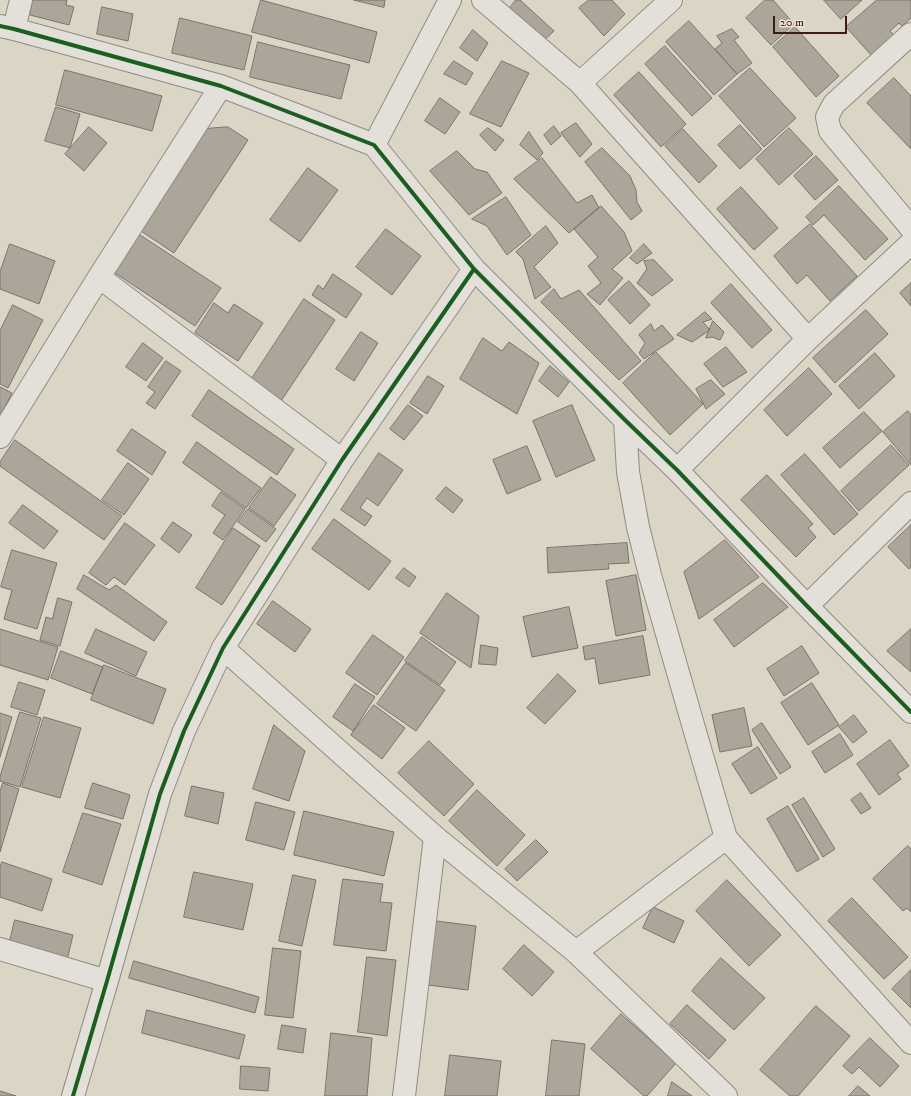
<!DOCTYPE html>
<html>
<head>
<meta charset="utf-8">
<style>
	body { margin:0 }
	#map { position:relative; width:911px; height:1096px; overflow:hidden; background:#dad5c5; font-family:"IM FELL DW Pica",serif }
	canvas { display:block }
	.scale { position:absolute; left:773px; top:16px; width:74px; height:18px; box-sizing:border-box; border:2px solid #3c1d10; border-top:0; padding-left:5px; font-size:12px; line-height:14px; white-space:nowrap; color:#3c1d10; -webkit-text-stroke:3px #ece6d4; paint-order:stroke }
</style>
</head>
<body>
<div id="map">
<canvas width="911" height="1096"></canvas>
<div class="scale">20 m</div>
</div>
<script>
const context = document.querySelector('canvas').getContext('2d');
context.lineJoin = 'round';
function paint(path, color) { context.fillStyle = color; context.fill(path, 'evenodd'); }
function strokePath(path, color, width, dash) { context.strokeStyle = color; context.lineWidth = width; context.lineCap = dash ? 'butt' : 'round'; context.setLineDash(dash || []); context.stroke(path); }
const building = new Path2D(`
	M33 0H67L66 5 74 7 69 25 30 15Z
	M261 0 377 32 369 63 252 32Z
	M354 0H385L384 7Z
	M516 0H520L554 31 541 43 506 13Z
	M589 0H612L625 14 604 36 579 8Z
	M765 0H773L794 24 771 45 746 18Z
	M824 0H862L841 19Z
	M877 0H911V18L902 26 899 23 890 31 894 35 871 55 846 27Z
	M102 7 133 14 128 41 97 34Z
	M180 18 252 36 244 70 172 53Z
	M689 21 737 74 714 95 666 42Z
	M795 27 839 76 816 97 773 47Z
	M732 29 739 37 734 40 752 63 737 74 715 49 722 43 717 36Z
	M473 30 488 43 477 61 460 48Z
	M258 42 350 65 341 99 250 77Z
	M665 46 712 98 692 116 645 64Z
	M454 61 473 73 466 85 444 74Z
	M502 61 529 73 501 127 470 114Z
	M750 68 796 118 764 147 719 96Z
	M65 70 162 96 152 131 56 105Z
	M639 72 686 124 661 147 614 95Z
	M894 78 911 96V149L867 103Z
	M440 98 460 112 445 134 425 121Z
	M56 107 80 114 70 148 45 141Z
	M576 123 592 144 580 157 561 133Z
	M740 125 762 149 740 169 718 145Z
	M554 126 561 136 551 145 544 135Z
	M89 127 107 143 84 171 65 154Z
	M228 127 248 140 174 253 138 229 204 129Z
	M488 128 504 140 495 151 480 135Z
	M789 128 813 154 779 185 756 159Z
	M683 129 717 166 699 183 665 146Z
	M529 132 543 153 537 160 520 145Z
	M602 148 630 176 636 190 637 202 642 211 631 220 585 162Z
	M457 151 475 169 487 172 502 193 469 215 430 171Z
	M816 156 838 180 815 200 794 176Z
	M542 158 577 203 592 195 599 208 569 233 514 179Z
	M308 168 338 190 300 242 270 220Z
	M839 186 888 239 865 260 824 215 813 225 806 217Z
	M741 187 778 228 754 250 717 209Z
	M506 197 531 235 507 255 487 226 472 219Z
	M601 206 624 232 632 251 612 269 623 278 600 305 587 294 601 283 588 266 598 257 574 229Z
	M810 224 857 276 830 301 807 275 797 284 774 256Z
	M546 226 558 243 534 267 551 287 535 299 523 259 516 252Z
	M386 229 421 256 392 295 356 267Z
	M137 233 221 288 195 326 112 271Z
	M10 244 55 261 39 304 0 289V272Z
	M644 244 652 253 637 264 630 258Z
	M654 260 673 280 652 296 637 283 647 269 644 261Z
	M333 274 362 294 346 318 312 295 318 285 323 289Z
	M629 281 650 305 630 324 608 300Z
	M911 283V306L900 293Z
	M731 284 772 330 752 348 711 303Z
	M554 289 561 299 579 290 641 361 619 380 541 302Z
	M304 299 335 320 279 404 249 383Z
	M214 303 228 313 234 304 263 323 238 361 195 333Z
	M13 305 43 320 8 388 0 384V331Z
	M866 310 888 334 835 383 813 358Z
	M705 312 712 319 703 322 710 330 692 342 677 335Z
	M713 321 724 332 720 340 712 337 706 338Z
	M651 324 654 331 662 325 674 339 644 359 639 353 645 343 639 335Z
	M361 332 378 343 354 381 336 369Z
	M483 338 502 351 509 342 539 363 517 414 460 379Z
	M143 343 163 358 146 381 126 367Z
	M726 347 747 372 723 387 704 364Z
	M656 352 703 404 670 435 623 383Z
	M875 353 895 376 859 409 839 386Z
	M166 361 181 371 155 409 146 403 155 392 148 387Z
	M550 366 569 382 558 397 539 381Z
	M809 368 832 394 787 436 764 410Z
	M428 376 444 386 427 414 410 403Z
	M711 380 725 394 706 409 696 389Z
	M0 387 12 393 0 416Z
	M209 390 294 449 277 475 192 416Z
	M408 405 423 416 404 440 390 429Z
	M572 405 595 460 556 477 533 421Z
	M908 411 911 415V465L883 432Z
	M864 412 882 431 840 468 823 448Z
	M132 429 166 452 152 475 117 451Z
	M15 440 122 516 104 540 0 466V462Z
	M197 442 261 488 246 508 183 463Z
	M891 445 909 465 859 511 841 491Z
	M527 446 541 480 507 494 493 460Z
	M379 453 403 470 378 506 367 498 360 508 372 516 365 526 341 510Z
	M805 454 858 514 834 535 781 475Z
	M128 463 149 479 124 515 102 500Z
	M767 475 813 524 808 528 816 537 796 557 741 500Z
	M271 477 296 495 274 526 249 508Z
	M446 487 463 500 453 513 436 499Z
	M221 492 245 509 223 540 213 533 225 515 212 506Z
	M23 505 58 531 44 549 9 523Z
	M248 509 276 529 266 542 238 522Z
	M334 519 391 561 369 590 312 549Z
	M173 522 192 535 179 553 161 539Z
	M125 523 155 545 125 585 114 577 106 585 89 573Z
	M911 525V567L909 569 888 547Z
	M233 528 260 546 222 605 196 588Z
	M725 540 759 577 699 619 684 572Z
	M627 543 629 563 608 564 609 569 548 573 547 548Z
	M12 550 57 563 37 629 4 619 12 590 1 587Z
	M404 568 416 577 409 587 396 578Z
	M84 575 109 590 116 585 167 622 154 641 77 589Z
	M636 575 646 630 616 636 606 581Z
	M763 583 788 607 734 647 714 620Z
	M447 593 479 616 471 668 420 633Z
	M58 598 72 602 60 646 40 640 46 617 52 619Z
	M273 601 311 629 295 652 257 624Z
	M569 607 578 648 532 657 523 617Z
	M0 629 58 647 48 680 0 665Z
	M96 629 147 652 136 676 85 653Z
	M911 629V672L887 651Z
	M373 635 404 657 377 695 346 673Z
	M643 636 650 675 599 684 595 658 585 660 583 647Z
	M422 637 456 662 440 685 405 661Z
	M481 645 498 648 496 665 479 664Z
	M802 646 819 673 784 696 767 669Z
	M61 651 103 667 92 694 51 678Z
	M406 663 445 690 416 731 377 704Z
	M104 665 166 689 153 724 91 700Z
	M558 674 576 691 545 724 527 708Z
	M19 682 45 690 37 715 11 707Z
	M812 683 839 725 808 745 781 703Z
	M355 684 375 697 353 731 333 717Z
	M374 705 405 728 382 759 351 735Z
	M744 708 752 746 720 752 712 715Z
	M20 712 41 718 20 787 0 781V777Z
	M0 713 12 717 0 757Z
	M854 715 867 732 853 743 839 727Z
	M44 717 81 728 60 798 22 787Z
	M762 723 791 767 780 774 752 730Z
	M274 725 305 751 289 801 253 789Z
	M840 734 853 755 825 773 812 752Z
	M890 740 909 766 897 774 901 779 879 795 857 764Z
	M429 741 474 784 444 816 398 773Z
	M758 747 777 778 751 794 732 764Z
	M3 783 19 789 0 852V792Z
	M93 783 130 795 123 819 85 808Z
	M192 786 224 793 218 824 185 816Z
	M477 790 525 835 497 866 449 821Z
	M861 793 871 808 861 814 851 800Z
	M804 798 835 849 823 857 792 805Z
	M256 802 295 812 284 850 246 840Z
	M788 806 819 859 797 872 767 819Z
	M304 811 394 832 384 876 294 855Z
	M83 813 121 824 102 885 63 872Z
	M536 840 548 852 517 881 505 869Z
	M908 846 911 849V912L907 908 903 911 873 879Z
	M2 862 52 879 42 911 0 897V868Z
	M194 872 253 884 243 930 184 917Z
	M293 875 316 880 302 946 279 941Z
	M343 879 383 884 380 902 392 903 386 951 334 945Z
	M727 880 781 935 749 966 696 911Z
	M852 898 908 957 884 979 828 921Z
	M653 907 684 921 674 943 643 928Z
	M15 920 73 935 67 960 9 945Z
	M436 921 476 926 468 990 428 985Z
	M524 945 554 972 532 996 503 969Z
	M273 948 301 951 293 1018 265 1015Z
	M367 957 396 960 387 1036 358 1032Z
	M721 958 765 998 734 1030 692 991Z
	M134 961 259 997 255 1013 129 978Z
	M911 970V1008L892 989Z
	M687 1005 726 1040 709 1059 670 1024Z
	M816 1006 850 1036 798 1096H790L760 1070Z
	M147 1010 245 1035 239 1059 142 1033Z
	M621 1014 676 1063 647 1096H644L591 1049Z
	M282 1025 306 1029 303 1053 278 1049Z
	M331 1033 372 1038 367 1096H325Z
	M870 1038 899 1066 880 1087 859 1067 852 1074 843 1066Z
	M552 1040 585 1044 579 1096H546Z
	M450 1055 501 1061 497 1096H445Z
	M241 1066 270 1068 268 1091 240 1089Z
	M672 1082 692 1096H668Z
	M858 1086 870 1096H849Z
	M0 1091 16 1096H0Z`);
paint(building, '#aba59a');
strokePath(building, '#7b7369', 1);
const minor = new Path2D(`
	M483 0 580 83 808 339
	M0 26 14 29 221 86 374 145 474 269 625 420 677 470 807 606 911 712
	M14 29 21 0
	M911 34 834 104 827 117 830 131 911 228
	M580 83 671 0
	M374 145 450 0
	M99 277 342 460
	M625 420 628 472 638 527 650 575 696 735 726 838 911 1043
	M0 437 99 277 221 86
	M677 470 808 339 911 243
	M807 606 911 503
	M223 648 435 837 576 952 726 1096
	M0 949 107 981
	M576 952 726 838
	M73 1096 107 981 160 794 184 731 223 648 342 460 474 269
	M404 1096 435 837`);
strokePath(minor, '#928b81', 24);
strokePath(minor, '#e2e0d9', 22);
strokePath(new Path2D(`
	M0 26 14 29 221 86 374 145 474 269 625 420 677 470 807 606 911 712
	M73 1096 107 981 160 794 184 731 223 648 342 460 474 269`), '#1b5e20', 4);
</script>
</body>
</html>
